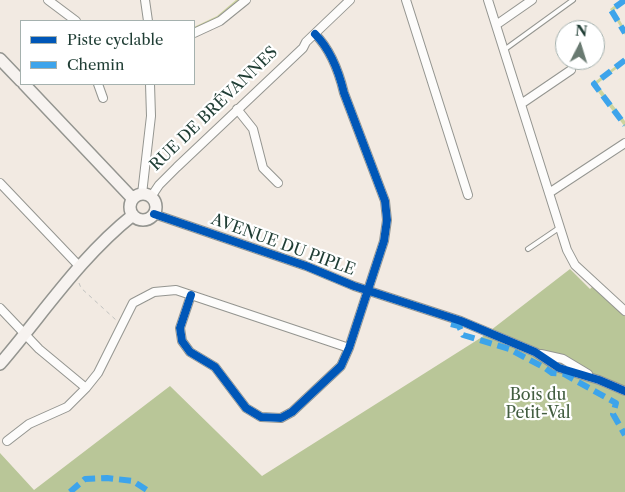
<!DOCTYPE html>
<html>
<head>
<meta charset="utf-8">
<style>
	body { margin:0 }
	#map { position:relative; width:625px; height:492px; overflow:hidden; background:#f2eae2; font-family:"Libre Caslon Text",serif }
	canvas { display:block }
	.legend { position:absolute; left:20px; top:20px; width:175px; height:65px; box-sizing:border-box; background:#fff; border:1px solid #a5b1ae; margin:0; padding:6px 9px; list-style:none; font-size:15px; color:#1f3d34 }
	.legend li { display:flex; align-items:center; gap:10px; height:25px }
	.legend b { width:25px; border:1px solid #a5b1ae }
	.north { position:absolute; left:555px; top:20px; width:50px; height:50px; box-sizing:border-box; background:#fff; border:1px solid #a5b1ae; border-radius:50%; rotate:5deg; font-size:14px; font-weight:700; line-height:20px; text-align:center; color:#1f3d34 }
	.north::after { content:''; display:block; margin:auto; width:18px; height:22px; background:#697a71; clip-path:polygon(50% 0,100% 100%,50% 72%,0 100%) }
</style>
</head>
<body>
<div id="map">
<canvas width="625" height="492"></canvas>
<ul class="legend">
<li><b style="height:6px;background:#0057b8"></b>Piste cyclable</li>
<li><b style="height:6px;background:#3da4eb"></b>Chemin</li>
</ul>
<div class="north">N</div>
</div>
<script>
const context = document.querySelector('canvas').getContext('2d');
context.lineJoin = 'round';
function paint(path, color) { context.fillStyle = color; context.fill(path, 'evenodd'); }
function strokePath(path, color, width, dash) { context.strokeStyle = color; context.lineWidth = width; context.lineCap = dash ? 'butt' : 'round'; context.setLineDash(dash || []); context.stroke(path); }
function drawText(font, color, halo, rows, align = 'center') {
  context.font = font + ' "Libre Caslon Text",serif'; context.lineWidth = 4.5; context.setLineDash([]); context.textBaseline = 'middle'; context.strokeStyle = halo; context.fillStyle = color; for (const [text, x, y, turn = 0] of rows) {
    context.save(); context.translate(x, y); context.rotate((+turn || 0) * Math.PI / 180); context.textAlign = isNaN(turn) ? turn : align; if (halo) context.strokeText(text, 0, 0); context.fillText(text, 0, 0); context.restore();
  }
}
paint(new Path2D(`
	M236 0H239L212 21 194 29V27L217 16Z
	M622 0H625V2L614 10 625 29V35L610 9Z
	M625 59V62L597 84 625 121V127L592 84Z`), '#cdd59e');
paint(new Path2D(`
	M570 269 590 289 595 284 625 311V492H0V453L34 490 170 386 262 476 482 337Z`), '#b9c698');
const lane = new Path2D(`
	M504 50 573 0
	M528 249 559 228`);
const street = new Path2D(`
	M48 0 76 21
	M145 0 148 21
	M406 0 468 195
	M488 0 567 250 575 265 625 311
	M496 25 532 0
	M194 33 220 21 246 0
	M98 84 103 98
	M521 104 571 70
	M237 109 253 129 263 168 278 183
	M0 183 80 267
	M549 193 625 143
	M142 194 151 116 150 84
	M151 197 159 185 177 167 303 48 306 42 350 0
	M154 214 306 266 354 286 461 321 535 352 559 368 599 380 625 391
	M191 295 180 328 182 341 190 352 215 367 246 408 261 417 281 418 292 412 341 366 349 348 384 241 387 220 385 201 344 93C339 72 330 49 315 34
	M0 308 39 349 86 388
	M541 354 563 359 588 374
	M7 441 29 424 67 407 86 388 98 373 133 303 154 292 176 290 349 348`);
const secondary = new Path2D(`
	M0 59 21 81
	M24 84 133 199
	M130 207a13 13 0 1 1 26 0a13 13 0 1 1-26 0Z
	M0 364C43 314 80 257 133 215`);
strokePath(lane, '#949590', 6);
strokePath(street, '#949590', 10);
strokePath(secondary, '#949590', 14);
strokePath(new Path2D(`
	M79 283 81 288 116 320`), '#bfc0be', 1, [4, 4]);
strokePath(lane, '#fdfcfb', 4);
strokePath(street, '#fdfcfb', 8);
strokePath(secondary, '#f7f3f0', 11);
strokePath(new Path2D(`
	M625 0 611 10 625 33
	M625 60 594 84 625 125
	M451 324 459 326 463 335 509 349 545 368 552 373 564 374 616 403 613 414 625 435
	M70 492 85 479 107 478 133 481 150 492`), '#3da4eb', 6, [12, 6]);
strokePath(new Path2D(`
	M154 214 306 266 354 286 461 321 535 352 559 368 599 380 625 391
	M191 295 180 328 182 341 190 352 215 367 246 408 261 417 281 418 292 412 341 366 349 348 384 241 387 220 385 201 344 93C339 72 330 49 315 34`), '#0057b8', 8);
drawText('16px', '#1f3d34', '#fff', [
	["RUE DE BRÉVANNES",214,109,-44],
	["AVENUE DU PIPLE",283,245,20]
]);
drawText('16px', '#435e41', '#fff', [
	["Bois du",538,395],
	["Petit-Val",538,413]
]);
</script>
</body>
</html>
